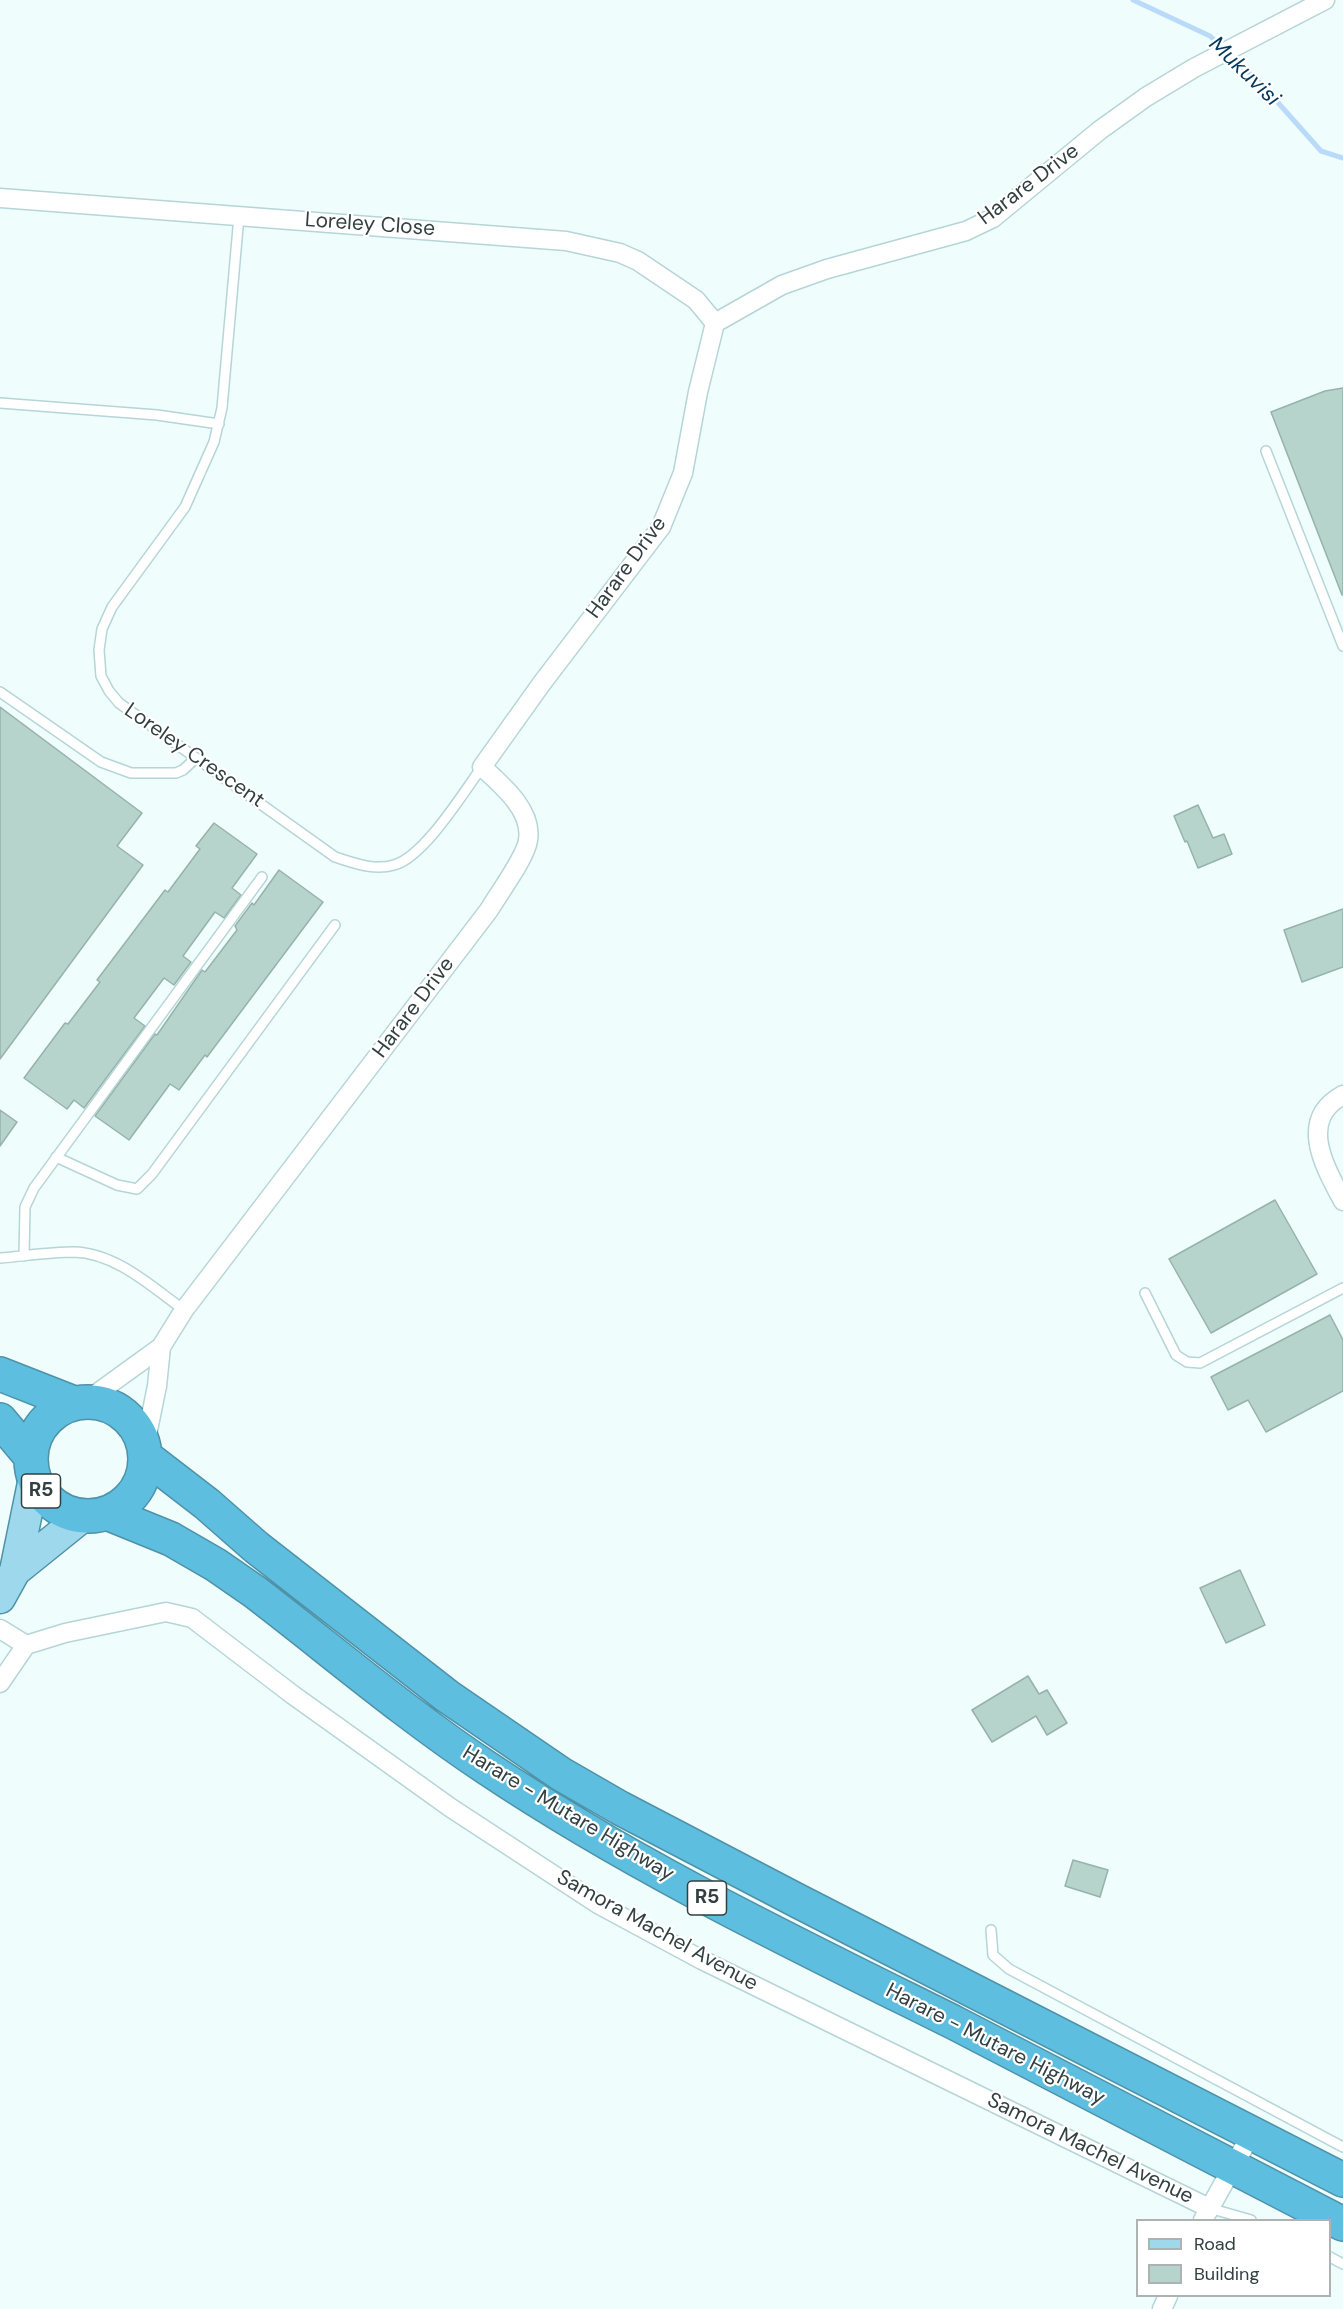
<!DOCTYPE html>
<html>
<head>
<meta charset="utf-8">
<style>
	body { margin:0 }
	#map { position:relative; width:1343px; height:2309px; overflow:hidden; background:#f0fdfd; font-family:"DM Sans",sans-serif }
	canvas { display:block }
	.legend { position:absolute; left:1136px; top:2219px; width:195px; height:78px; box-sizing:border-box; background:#fff; border:2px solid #adb3b3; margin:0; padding:8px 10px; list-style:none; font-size:18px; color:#334041 }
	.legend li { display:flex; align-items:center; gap:12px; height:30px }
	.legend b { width:30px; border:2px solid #adb3b3 }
</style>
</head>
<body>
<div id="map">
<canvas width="1343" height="2309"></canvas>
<ul class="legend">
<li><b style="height:8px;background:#9ed8ec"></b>Road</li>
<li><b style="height:16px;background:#b6d4cc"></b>Building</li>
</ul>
</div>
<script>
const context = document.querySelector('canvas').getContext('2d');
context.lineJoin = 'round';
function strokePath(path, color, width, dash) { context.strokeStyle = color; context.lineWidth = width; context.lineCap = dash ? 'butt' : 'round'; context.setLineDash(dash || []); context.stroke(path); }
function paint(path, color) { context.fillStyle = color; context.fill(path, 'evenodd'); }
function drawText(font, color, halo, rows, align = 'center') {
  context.font = font + ' "DM Sans",sans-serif'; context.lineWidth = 4.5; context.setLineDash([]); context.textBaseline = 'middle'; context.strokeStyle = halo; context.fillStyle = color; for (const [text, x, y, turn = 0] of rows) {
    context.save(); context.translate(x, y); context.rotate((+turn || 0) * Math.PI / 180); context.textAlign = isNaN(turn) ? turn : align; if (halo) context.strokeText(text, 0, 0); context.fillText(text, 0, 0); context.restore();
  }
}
strokePath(new Path2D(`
	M1133 0 1210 36 1265 88 1321 151 1343 158`), '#b9daf8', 5);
const building = new Path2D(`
	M1343 388V595H1342L1271 412 1325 391Z
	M0 707 142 813 117 846 143 865 0 1059Z
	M1198 805 1213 838 1224 834 1232 854 1198 868 1187 841 1185 842 1174 816Z
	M214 823 257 854 232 888 241 895 224 918 215 912 183 956 191 962 174 985 164 978 134 1018 145 1026 84 1108 74 1100 67 1109 24 1078 65 1023 68 1024 100 982 97 980 165 890 168 892 200 849 196 846Z
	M279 870 323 902 207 1057 205 1055 179 1090 170 1084 129 1140 95 1116 155 1034 157 1035 202 970 205 972 237 930 235 926 252 903 254 905Z
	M1343 909V967L1302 982 1284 930Z
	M0 1110 17 1122 0 1146Z
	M1275 1200 1317 1274 1211 1333 1169 1259Z
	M1330 1315 1343 1340V1391L1266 1432 1248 1400 1228 1410 1211 1377Z
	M1240 1570 1265 1625 1226 1643 1200 1588Z
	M1028 1676 1039 1694 1047 1690 1067 1723 1047 1735 1036 1716 992 1742 972 1710Z
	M1073 1860 1108 1870 1100 1897 1065 1886Z`);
paint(building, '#b6d4cc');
strokePath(building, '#96b3ab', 1.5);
const lane = new Path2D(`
	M239 216 222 408 214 442 185 507 112 607 102 629 99 650 101 676 109 691 119 703 335 857C354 863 374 871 394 865 424 857 463 793 482 767
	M0 403 157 415 219 424
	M1266 451 1343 646
	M0 692 101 762 131 773H176L183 770 196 758
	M56 1157 117 1185 137 1189 152 1174 335 925
	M24 1256 25 1207 34 1188 262 877
	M0 1258C24 1256 50 1252 74 1252 116 1253 152 1287 184 1310
	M1145 1293 1176 1355 1187 1362 1200 1363 1343 1288
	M991 1930 993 1955 1009 1969 1343 2147
	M1209 2208 1251 2220
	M1330 2257 1343 2264`);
const street = new Path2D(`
	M0 198 566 241 620 253 638 261 696 300 715 323
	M1343 1095C1297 1120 1325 1167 1343 1201
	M85 1402 161 1347 184 1310 489 910C499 893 526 857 528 840 533 811 502 785 482 767L542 683 661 527 683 473 698 392 715 323 782 285 827 269 966 231 993 218 1100 130 1146 97 1194 68 1325 0
	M145 1445 157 1386 161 1347
	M0 1629 26 1645
	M0 1683 26 1645 65 1633 166 1612 192 1618 293 1695 451 1808 598 1904 702 1960 1209 2208
	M1203 2220 1252 2133
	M1162 2309 1168 2296`);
const primary = new Path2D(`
	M15 1571 82 1517
	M0 1598 15 1571 34 1478`);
const highway = new Path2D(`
	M0 1374 74 1403
	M31 1459a57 57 0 1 1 114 0a57 57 0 1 1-114 0Z
	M0 1420 31 1457
	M146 1457 207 1504 256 1547 447 1696 561 1774 620 1808 798 1901 1343 2180
	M107 1513 171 1539 216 1565 255 1592C332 1651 407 1715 487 1768 635 1867 796 1944 955 2023 1085 2089 1213 2158 1343 2224`);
strokePath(lane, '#b5d5d7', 12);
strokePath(street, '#b5d5d7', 21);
strokePath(primary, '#4f92a8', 33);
strokePath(highway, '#4f92a8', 36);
strokePath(lane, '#fff', 9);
strokePath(street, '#fff', 18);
strokePath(primary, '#9ed8ec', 30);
strokePath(highway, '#5ebedf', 33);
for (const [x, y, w] of [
	[41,1491,39],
	[707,1898,39]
]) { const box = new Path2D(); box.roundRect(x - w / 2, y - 17, w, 34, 4.5); context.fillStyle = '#fff'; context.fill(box); strokePath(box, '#334041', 1.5); }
drawText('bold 20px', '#334041', null, [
	["R5",41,1491],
	["R5",707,1898]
]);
drawText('21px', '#334041', '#fff', [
	["Harare Drive",1029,185,-37],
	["Loreley Close",370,225,4],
	["Harare Drive",627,568,-54],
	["Loreley Crescent",194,756,35],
	["Harare Drive",414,1008,-53],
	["Harare - Mutare Highway",568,1814,31],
	["Samora Machel Avenue",657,1931,29],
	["Harare - Mutare Highway",995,2045,27],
	["Samora Machel Avenue",1090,2149,26]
]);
drawText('italic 22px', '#02395e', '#fff', [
	["Mukuvisi",1244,72,44]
]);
</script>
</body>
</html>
